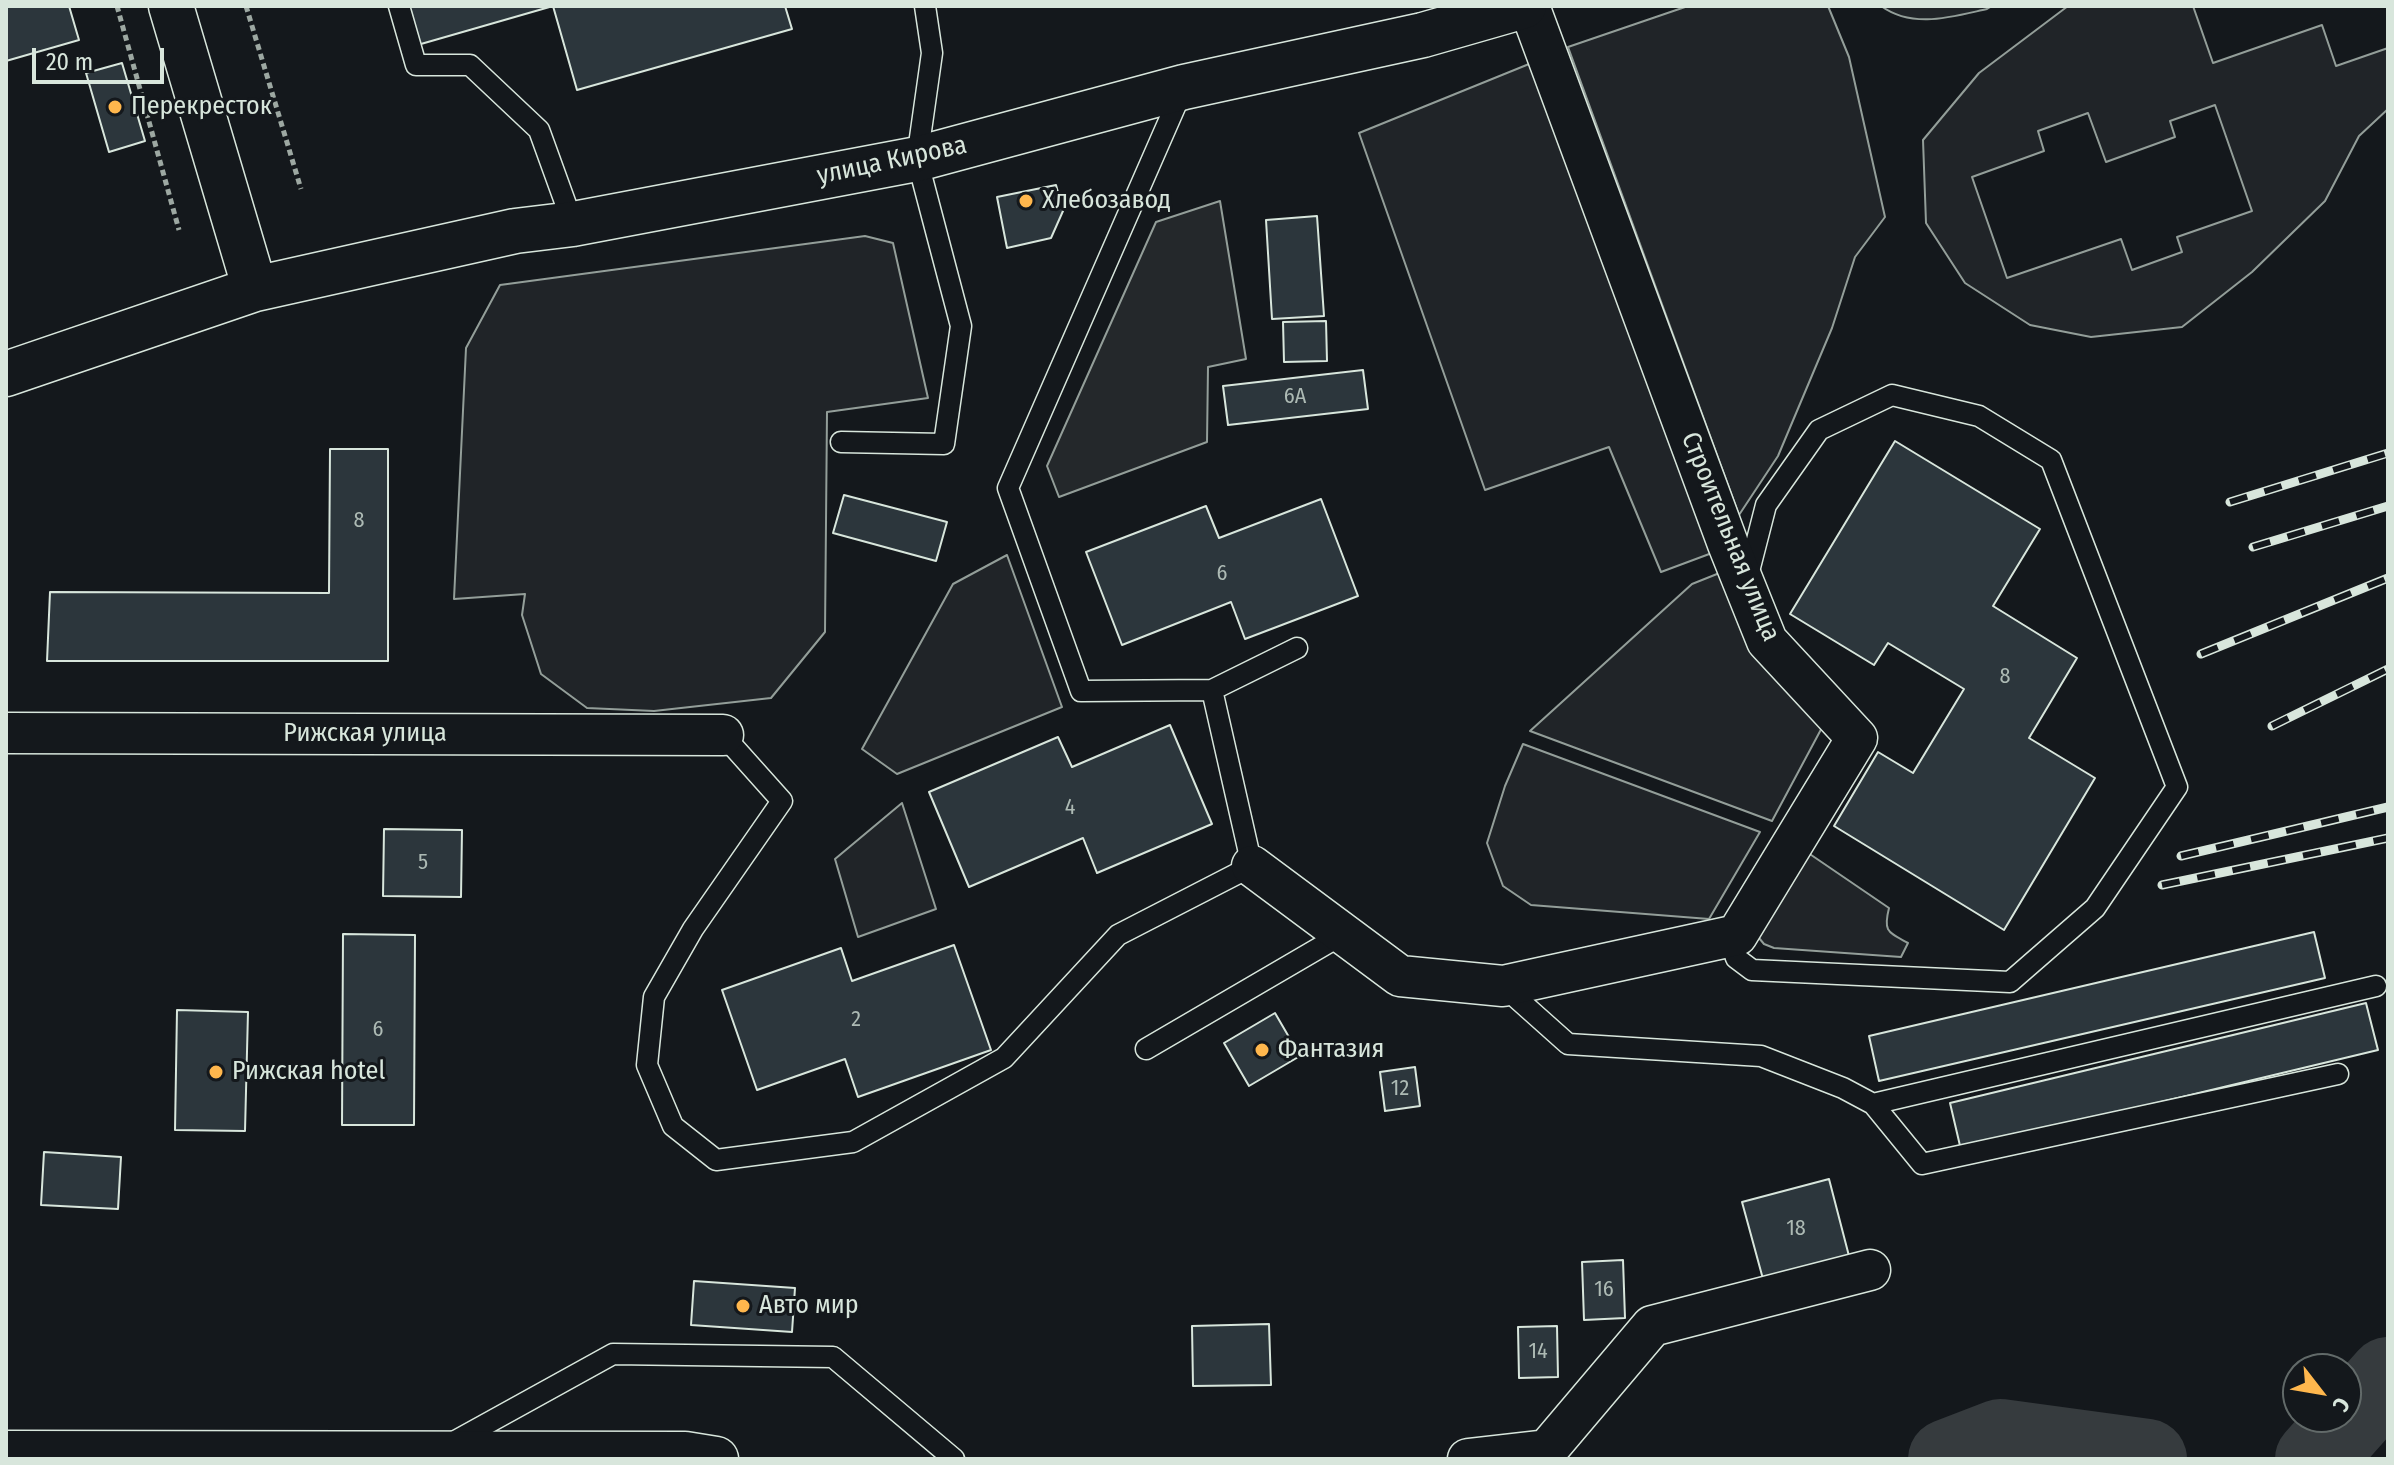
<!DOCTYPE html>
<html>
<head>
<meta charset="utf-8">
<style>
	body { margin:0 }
	#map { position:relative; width:2394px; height:1465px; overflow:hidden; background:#14181c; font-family:"Fira Sans Condensed",sans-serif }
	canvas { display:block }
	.frame { position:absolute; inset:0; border:8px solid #d8e6dc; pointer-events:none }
	.north { position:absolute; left:2282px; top:1353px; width:80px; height:80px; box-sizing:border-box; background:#14181c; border:2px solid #626a69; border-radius:50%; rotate:121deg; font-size:22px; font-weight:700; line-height:32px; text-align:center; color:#d8e6dc }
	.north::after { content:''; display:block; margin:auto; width:28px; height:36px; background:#ffb74d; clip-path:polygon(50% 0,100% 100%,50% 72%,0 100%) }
	.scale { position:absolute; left:32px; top:48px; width:132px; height:36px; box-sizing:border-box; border:4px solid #d8e6dc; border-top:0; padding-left:10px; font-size:24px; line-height:28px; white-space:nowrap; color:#d8e6dc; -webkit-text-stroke:6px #14181c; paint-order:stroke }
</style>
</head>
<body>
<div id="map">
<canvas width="2394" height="1465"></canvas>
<div class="frame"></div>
<div class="north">С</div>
<div class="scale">20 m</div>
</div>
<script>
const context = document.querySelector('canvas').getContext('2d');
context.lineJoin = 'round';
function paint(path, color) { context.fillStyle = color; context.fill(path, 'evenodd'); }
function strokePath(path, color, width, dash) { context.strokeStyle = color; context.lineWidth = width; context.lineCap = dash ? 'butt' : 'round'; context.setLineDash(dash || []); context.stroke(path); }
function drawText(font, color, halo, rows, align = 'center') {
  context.font = font + ' "Fira Sans Condensed",sans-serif'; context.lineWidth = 6; context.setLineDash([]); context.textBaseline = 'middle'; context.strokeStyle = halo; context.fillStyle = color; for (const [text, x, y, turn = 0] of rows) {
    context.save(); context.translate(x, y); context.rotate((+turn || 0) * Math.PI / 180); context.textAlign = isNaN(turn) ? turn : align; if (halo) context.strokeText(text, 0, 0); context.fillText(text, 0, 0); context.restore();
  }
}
const green = new Path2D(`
	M1688 6H1828L1849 57 1885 217 1855 257 1832 328 1778 456 1739 515 1568 47Z
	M1881 6H1992L1987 9C1951 17 1913 29 1881 6Z
	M2068 6H2193L2213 63 2322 25 2336 66 2388 48V109L2359 136 2325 201 2252 272 2182 327 2091 337 2030 325 1965 283 1926 223 1923 140 1979 73ZM2215 105 2252 211 2177 237 2182 252 2132 270 2121 239 2007 278 1972 177 2044 151 2038 131 2088 113 2106 162 2175 137 2170 121Z
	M1534 62 1720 550 1661 572 1609 447 1485 490 1359 133Z
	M865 236 893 243 928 398 827 412 825 632 771 698 654 711 587 708 541 674 522 615 525 594 454 599 466 348 500 285Z
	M1007 555 1062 707 897 774 862 749 953 584Z
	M1722 572 1825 722 1772 821 1530 731 1692 584Z
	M1523 744 1760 832 1709 919 1531 905 1503 886 1487 843 1505 786Z
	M902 803 936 909 858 937 835 859Z
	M1798 846 1889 908C1883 932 1888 932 1908 943L1901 957 1774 948 1764 944 1754 932Z`);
paint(green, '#202428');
strokePath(green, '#939e99', 2);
const parking = new Path2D(`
	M1220 201 1246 359 1208 367 1207 442 1059 497 1047 466 1156 222Z`);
paint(parking, '#24282b');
strokePath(parking, '#939e99', 2);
strokePath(new Path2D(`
	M1948 1459 2000 1439 2147 1459
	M2315 1459 2388 1377`), '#363b3e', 80);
const building = new Path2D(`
	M6 6H69L79 40 6 61Z
	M403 6H785L792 29 577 90 553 6 414 46Z
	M122 63 145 141 109 152 86 73Z
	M1056 185 1063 211 1051 238 1007 248 997 197Z
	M1317 216 1324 316 1272 319 1266 220Z
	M1326 321 1327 361 1284 362 1283 322Z
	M1363 370 1368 409 1228 425 1223 386Z
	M1895 441 2040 529 1993 606 2077 658 2029 738 2095 778 2004 930 1834 826 1878 752 1913 773 1964 689 1888 643 1874 665 1790 614Z
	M330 449H388V661H47L50 592 329 593Z
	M844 495 947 522 936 561 833 533Z
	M1321 499 1358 596 1245 639 1231 602 1122 645 1086 552 1206 506 1219 538Z
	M1170 725 1212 824 1097 873 1083 838 969 887 929 792 1058 737 1072 767Z
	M384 829 462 830 461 897 383 896Z
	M2314 932 2325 978 1879 1081 1869 1036Z
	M343 934 415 935 414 1125H342Z
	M954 945 991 1050 858 1097 845 1059 757 1090 722 990 841 948 852 981Z
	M2366 1003 2378 1050 1961 1150 1950 1103Z
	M177 1010 248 1012 245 1131 175 1130Z
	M1275 1013 1300 1056 1249 1086 1224 1043Z
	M1415 1067 1420 1106 1385 1111 1380 1072Z
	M44 1152 121 1157 118 1209 41 1205Z
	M1829 1179 1849 1256 1763 1279 1742 1202Z
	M1623 1260 1625 1318 1584 1320 1582 1262Z
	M694 1281 795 1288 792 1332 691 1325Z
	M1269 1324 1271 1385 1193 1386 1192 1326Z
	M1557 1326 1558 1377 1519 1378 1518 1327Z`);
paint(building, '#2c363c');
strokePath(building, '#d8e6dc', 2);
const lane = new Path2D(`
	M399 6 416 65H470L539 130 573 224
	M841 442 944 444 961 326 917 159 932 53 925 6
	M1212 690 1297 648
	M723 735 782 801 693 929 654 997 647 1065 673 1126 716 1160 853 1142 1004 1058 1118 935 1252 866 1212 690 1081 691 1008 488 1182 91
	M1729 936 1736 958 1752 970 2010 982 2095 908 2177 787 2051 460 1979 416 1892 395 1819 430 1766 505 1747 579
	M1503 986 1568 1044 1761 1056 1843 1088 1873 1104 1922 1164 2338 1074
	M1146 1049 1343 934
	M1873 1104 2376 986
	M450 1444 613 1354 833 1357 954 1459`);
const street = new Path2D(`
	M6 733 723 735
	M1252 866 1400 976 1503 986 1737 935 1857 738 1767 641 1728 544 1529 6
	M1468 1459 1547 1450 1652 1326 1870 1270`);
const secondary = new Path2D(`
	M171 6 255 289
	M6 374 255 289 515 231 573 224 917 159 1184 87 1423 35 1524 6
	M6 1453 685 1454 716 1459`);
strokePath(lane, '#d8e6dc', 23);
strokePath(street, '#d8e6dc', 43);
strokePath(secondary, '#d8e6dc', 47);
strokePath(new Path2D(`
	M117 6 179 230
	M246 6 301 189`), '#9da8a2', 5, [6, 4]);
strokePath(lane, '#14181c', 20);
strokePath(street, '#14181c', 40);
strokePath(secondary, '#14181c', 44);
const rail = new Path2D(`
	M2230 502 2388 453
	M2253 547 2388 506
	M2201 654 2388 578
	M2272 726 2388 669
	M2181 856 2388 807
	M2162 885 2388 838`);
strokePath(rail, '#d8e6dc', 9);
strokePath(rail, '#14181c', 6, [18]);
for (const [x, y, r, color] of [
	[115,107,8,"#ffb74d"],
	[1026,201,8,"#ffb74d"],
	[1262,1050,8,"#ffb74d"],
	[216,1072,8,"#ffb74d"],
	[743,1306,8,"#ffb74d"]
]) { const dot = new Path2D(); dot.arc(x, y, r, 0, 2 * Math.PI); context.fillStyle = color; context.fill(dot); strokePath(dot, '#14181c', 3); }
drawText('22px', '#adbab4', null, [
	["6А",1295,397],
	["8",359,521],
	["6",1222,574],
	["8",2005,677],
	["4",1070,808],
	["5",423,863],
	["2",856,1020],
	["6",378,1030],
	["12",1400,1089],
	["18",1796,1229],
	["16",1604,1290],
	["14",1538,1352]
]);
drawText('26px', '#d8e6dc', '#14181c', [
	["Перекресток",131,107],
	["Хлебозавод",1042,201],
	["Фантазия",1278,1050],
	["Рижская hotel",232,1072],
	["Авто мир",759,1306]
], 'left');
drawText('26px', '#d8e6dc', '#14181c', [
	["улица Кирова",892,161,-12],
	["Строительная улица",1730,537,68],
	["Рижская улица",365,734]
]);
</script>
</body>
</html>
